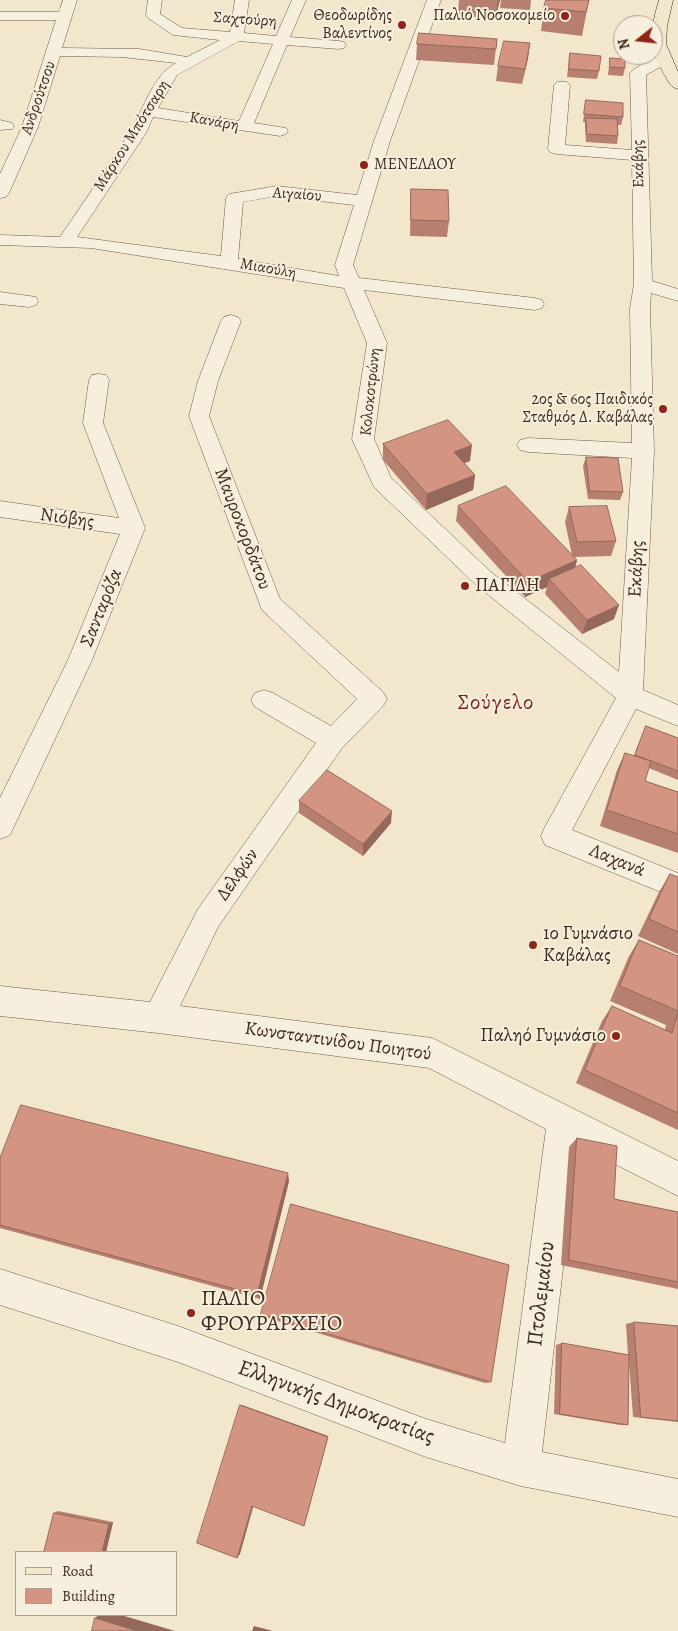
<!DOCTYPE html>
<html>
<head>
<meta charset="utf-8">
<style>
	body { margin:0 }
	#map { position:relative; width:678px; height:1631px; overflow:hidden; background:#f2e6cd; font-family:Alegreya,serif }
	canvas { display:block }
	.legend { position:absolute; left:15px; top:1551px; width:162px; height:65px; box-sizing:border-box; background:#f7efde; border:1px solid #ada090; margin:0; padding:6px 9px; list-style:none; font-size:15px; color:#3f2a1c }
	.legend li { display:flex; align-items:center; gap:10px; height:25px }
	.legend b { width:25px; border:1px solid #ada090 }
	.north { position:absolute; left:613px; top:15px; width:50px; height:50px; box-sizing:border-box; background:#f7efde; border:1px solid #ada090; border-radius:50%; rotate:254deg; font-size:14px; font-weight:700; line-height:20px; text-align:center; color:#3f2a1c }
	.north::after { content:''; display:block; margin:auto; width:18px; height:22px; background:#8f2418; clip-path:polygon(50% 0,100% 100%,50% 72%,0 100%) }
</style>
</head>
<body>
<div id="map">
<canvas width="678" height="1631"></canvas>
<ul class="legend">
<li><b style="height:6px;background:#f2e6cd"></b>Road</li>
<li><b style="height:14px;background:#d49482"></b>Building</li>
</ul>
<div class="north">N</div>
</div>
<script>
const context = document.querySelector('canvas').getContext('2d');
context.lineJoin = 'round';
function strokePath(path, color, width, dash) { context.strokeStyle = color; context.lineWidth = width; context.lineCap = dash ? 'butt' : 'round'; context.setLineDash(dash || []); context.stroke(path); }
function paint(path, color) { context.fillStyle = color; context.fill(path, 'evenodd'); }
function drawText(font, color, halo, rows, align = 'center') {
  context.font = font + ' Alegreya,serif'; context.lineWidth = 4; context.setLineDash([]); context.textBaseline = 'middle'; context.strokeStyle = halo; context.fillStyle = color; for (const [text, x, y, turn = 0] of rows) {
    context.save(); context.translate(x, y); context.rotate((+turn || 0) * Math.PI / 180); context.textAlign = isNaN(turn) ? turn : align; if (halo) context.strokeText(text, 0, 0); context.fillText(text, 0, 0); context.restore();
  }
}
const minor = new Path2D(`
	M63 0H77L62 48 139 49 187 57 220 40 173 35 148 18 146 15 148 0H162L160 14 182 28 230 32 235 0H249L244 33 276 36 292 0H306L290 37 339 41 344 42 346 45 344 48 339 49 287 45 254 123 286 128 288 131 286 134 280 136 153 117 146 133 77 237 221 256 226 198 229 194 277 186 357 195 374 141 427 0H441L390 141 353 265 359 278 535 298 542 300 544 304 542 308 535 310 364 290 387 343 374 439 391 478 491 572 619 672 632 458 528 452 520 450 517 445 520 440 528 438 632 443 630 308 634 284 632 160 556 154 550 152 548 149 554 85 557 82H567L570 85 565 145 632 150 630 73 633 70C643 64 655 54 667 57L669 60 667 63 646 75 652 281 678 289V301L651 293 650 308 654 451 643 690 678 705V726L636 709 572 830 678 873V899L545 845 541 836 545 827 616 698 475 584 374 487 352 439 367 343 344 288 91 248 0 245V235L60 237C83 203 106 170 128 135 143 112 151 77 176 63L122 57 60 56 38 127 9 193 6 197 0 198V174L22 127 56 20H0V12H59ZM239 41 273 44 239 121 158 108 177 75ZM277 196 354 205 335 265 339 276 238 259 243 202Z
	M0 120 12 123 14 126 12 129 0 130Z
	M0 292 36 297 38 301 36 305 29 307 0 304Z
	M231 315 238 317 241 321 218 381 209 416 280 599 383 692 387 699 383 706 342 748 218 927 180 1006 432 1038 678 1161V1196L577 1145 542 1452 678 1479V1517L521 1486 426 1457 178 1362 0 1305V1269L178 1326 426 1419 505 1443 546 1129 429 1068 158 1033 0 1016V986L150 1002 198 909 316 743 255 707 251 700 255 693 264 690 273 693 331 726 357 699 262 610 189 416 198 381 221 321 224 317Z
	M99 374 106 375 109 380 103 423 145 528 92 660 10 835 0 839V798L68 660 120 534 0 517V501L119 518 83 423 89 380 92 375Z`);
const major = new Path2D(`
	M659 0H673L667 26 666 44 678 72V89L673 87 670 84C649 51 648 37 659 0Z`);
strokePath(minor, '#6c5948', 1);
strokePath(major, '#3f2a1c', 1);
paint(minor, '#f7efde');
paint(major, '#f2e6cd');
paint(new Path2D(`
	M459 0H500L495 19 458 15Z
	M501 0H531L530 10 500 8Z
	M589 0 582 36 541 31 544 8Z
	M497 39 494 65 416 60 417 44Z
	M530 43 528 58 522 84 496 81 498 66Z
	M570 53 599 71 597 79 567 77Z
	M610 58 625 68 623 76 608 75 609 66Z
	M586 100 623 117 621 125H617L618 136 617 144 586 142 585 126V122H583Z
	M411 189 449 221 447 237 410 236Z
	M383 444 470 461 464 463 475 475 473 490 426 510 383 460Z
	M586 457 623 492 620 500 588 499 583 466Z
	M458 506 572 555 565 522 569 507 616 541 611 556 574 557 577 560 575 568 614 619 582 634 545 594 547 587 525 597 456 521Z
	M646 726 678 738V780L649 768 645 781 678 792V853L600 826 617 770 625 753 634 756Z
	M299 801 391 823 363 856 299 813Z
	M670 874 678 877V954L638 936 659 892Z
	M639 940 678 956V1130L576 1083 602 1021 612 1006 665 1030 666 1025 610 1001 629 956Z
	M577 1138 614 1199 678 1212V1289L561 1265 569 1147Z
	M0 1158 289 1181 260 1299 0 1228Z
	M261 1314 491 1382 485 1383 264 1317Z
	M634 1322 678 1326V1422L633 1417 629 1362 628 1425H620L554 1414 556 1345 562 1343 628 1355 626 1324Z
	M58 1511 113 1522 106 1552H44L54 1513Z`), '#b67f70');
paint(new Path2D(`
	M498 0H500L495 19Z
	M530 43 528 58 522 84 525 69Z
	M472 445 470 461 452 468 454 452Z
	M475 475 473 490 426 510 427 494Z
	M577 560 573 575 549 579 547 587 525 597 528 582Z
	M619 605 614 619 582 634 587 620Z
	M392 811 391 823 363 856V844Z
	M288 1173 289 1181 260 1299 257 1295Z
	M240 1405H242L328 1436 304 1526Z
	M254 1504 240 1554 237 1558 252 1506Z
	M113 1522 106 1552H102L109 1524Z
	M99 1615H121L175 1631H137L95 1618Z
	M254 1626 273 1631H252Z`), '#94685b');
const building = new Path2D(`
	M546 0H589L586 12 544 8Z
	M419 33 497 39 496 49 417 44Z
	M504 41 530 43 525 69 498 66Z
	M570 53 601 56 599 71 569 69Z
	M610 58 625 59V68L610 67Z
	M586 100 623 103V117L584 114Z
	M586 118 617 119 618 136 587 134Z
	M411 189 448 190 449 221 411 220Z
	M448 420 472 445 454 452 475 475 427 494 383 444Z
	M586 457 618 458 623 492 590 491Z
	M506 486 577 560 528 582 458 506Z
	M607 506 616 541 577 542 569 507Z
	M581 565 619 605 587 620 549 579Z
	M646 726 678 738V771L635 755Z
	M625 753 651 761 645 781 678 792V834L607 810Z
	M327 770 392 811 363 844 299 801Z
	M670 874 678 877V932L649 919Z
	M639 940 678 956V1011L620 986Z
	M612 1006 672 1033 678 1012V1113L585 1070Z
	M21 1105 288 1173 257 1295 0 1225V1158Z
	M577 1138 617 1146 614 1199 678 1212V1282L569 1260Z
	M291 1204 509 1265 491 1382 261 1314Z
	M634 1322 678 1326V1421L641 1417Z
	M562 1343 629 1355 628 1425 560 1414Z
	M240 1405 328 1437 304 1526 252 1506 237 1558 197 1543Z
	M54 1513 109 1524 102 1552H44Z
	M95 1618 137 1631H92Z`);
paint(building, '#d49482');
strokePath(building, '#94685b', 1);
for (const [x, y, r, color] of [
	[565,16,5,"#8f2418"],
	[402,25,5,"#8f2418"],
	[364,165,5,"#8f2418"],
	[663,409,5,"#8f2418"],
	[465,586,5,"#8f2418"],
	[533,945,5,"#8f2418"],
	[616,1036,5,"#8f2418"],
	[191,1313,5,"#8f2418"]
]) { const dot = new Path2D(); dot.arc(x, y, r, 0, 2 * Math.PI); context.fillStyle = color; context.fill(dot); strokePath(dot, '#f7efde', 2); }
drawText('16px', '#3f2a1c', '#f7efde', [
	["Θεοδωρίδης",392,16],
	["Βαλεντίνος",392,34],
	["Παλιό Νοσοκομείο",555,16],
	["ΜΕΝΕΛΑΟΥ",374,165,"left"],
	["2ος & 6ος Παιδικός",653,400],
	["Σταθμός Δ. Καβάλας",653,418]
], 'right');
drawText('16px', '#3f2a1c', '#f7efde', [
	["Σαχτούρη",245,20,4],
	["Ανδρούτσου",39,98,-71],
	["Κανάρη",214,122,10],
	["Μάρκου Μπότσαρη",132,136,-58],
	["Εκάβης",639,164,-91],
	["Αιγαίου",297,195,4],
	["Μιαούλη",268,269,10],
	["Κολοκοτρώνη",371,392,-84]
]);
drawText('19px', '#3f2a1c', '#f7efde', [
	["Νιόβης",67,519,8],
	["Μαυροκορδάτου",242,529,69],
	["Εκάβης",637,569,-87],
	["Σανταρόζα",102,608,-68],
	["Λαχανά",617,861,22],
	["Δελφών",238,875,-55],
	["Κωνσταντινίδου Ποιητού",338,1042,8]
]);
drawText('19px', '#3f2a1c', '#f7efde', [
	["ΠΑΓΙΔΗ",475,586],
	["1ο Γυμνάσιο",543,934],
	["Καβάλας",543,956],
	["Παληό Γυμνάσιο",606,1036,"right"]
], 'left');
context.letterSpacing = '1px';
drawText('21px', '#7a1f14', '#f7efde', [
	["Σούγελο",496,704]
]);
context.letterSpacing = '0px';
drawText('22px', '#3f2a1c', '#f7efde', [
	["Πτολεμαίου",542,1294,-83],
	["Ελληνικής Δημοκρατίας",336,1403,20]
]);
drawText('22px', '#3f2a1c', '#f7efde', [
	["ΠΑΛΙΟ",201,1300],
	["ΦΡΟΥΡΑΡΧΕΙΟ",201,1325]
], 'left');
</script>
</body>
</html>
